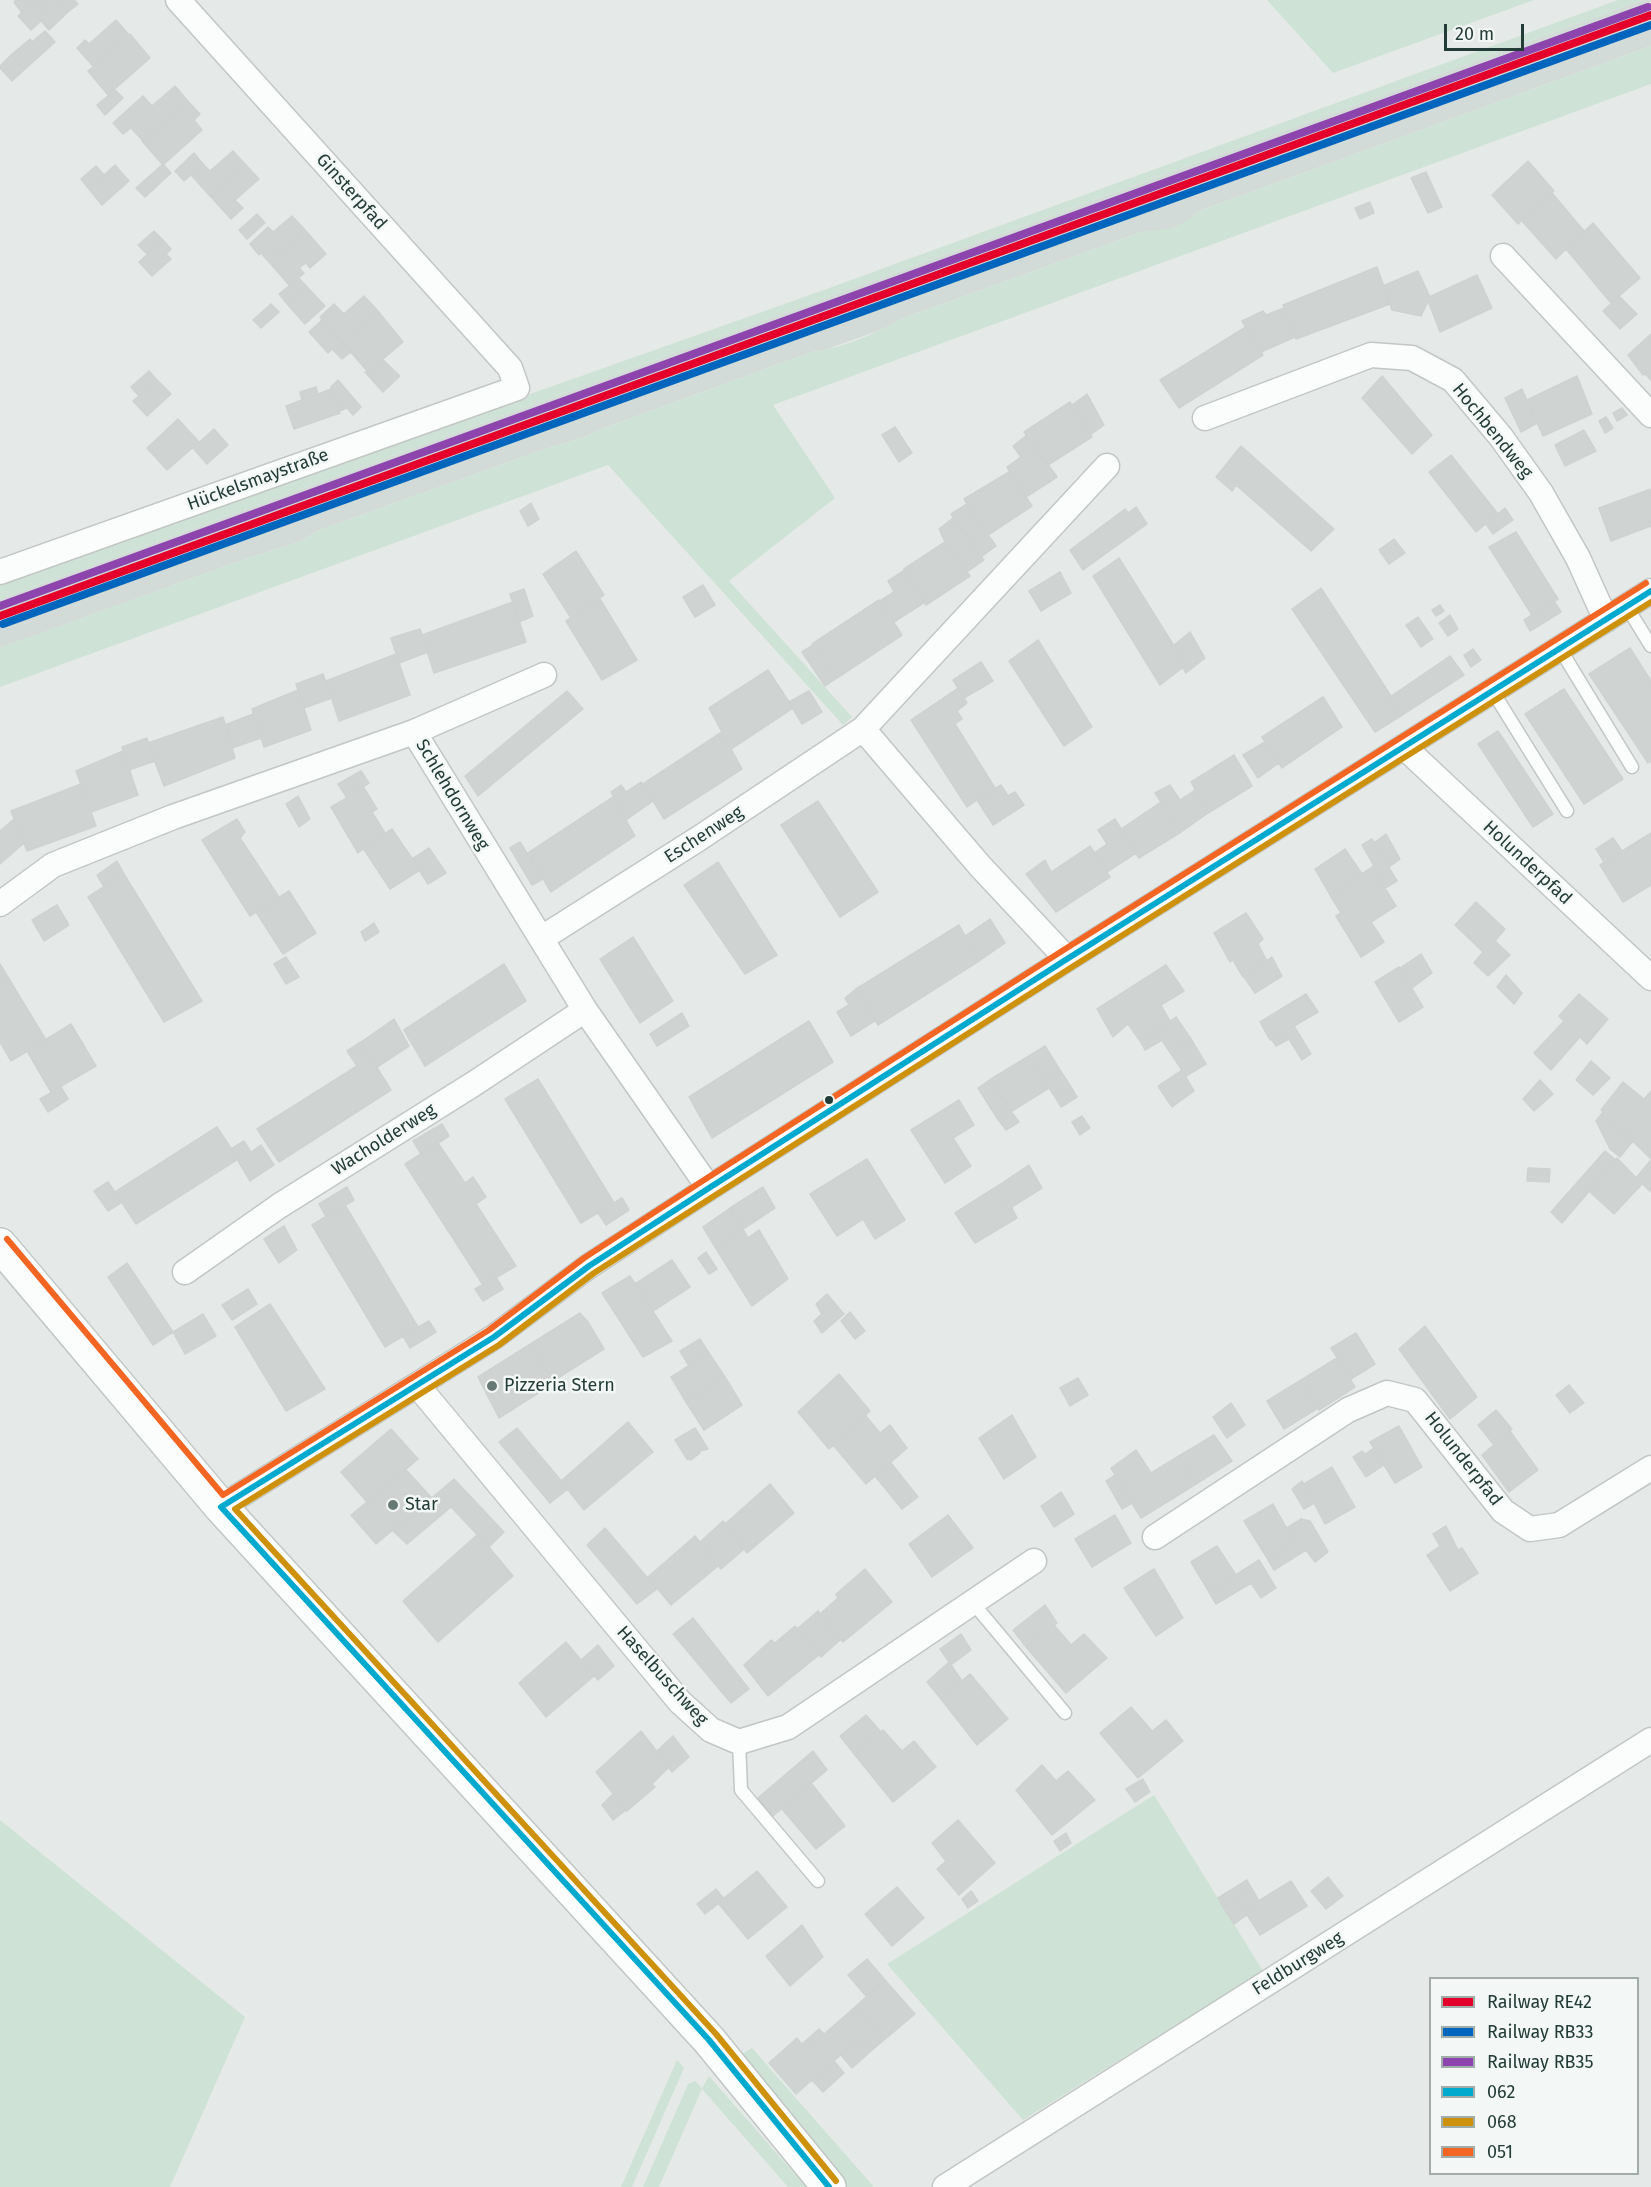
<!DOCTYPE html>
<html>
<head>
<meta charset="utf-8">
<style>
	body { margin:0 }
	#map { position:relative; width:1651px; height:2187px; overflow:hidden; background:#e5eae8; font-family:"Fira Sans",sans-serif }
	canvas { display:block }
	.legend { position:absolute; left:1429px; top:1977px; width:210px; height:198px; box-sizing:border-box; background:#f3f8f6; border:2px solid #a0adaa; margin:0; padding:8px 10px; list-style:none; font-size:18px; color:#243c37 }
	.legend li { display:flex; align-items:center; gap:12px; height:30px }
	.legend b { width:30px; border:2px solid #a0adaa }
	.scale { position:absolute; left:1444px; top:24px; width:80px; height:27px; box-sizing:border-box; border:3px solid #243c37; border-top:0; padding-left:8px; font-size:18px; line-height:21px; white-space:nowrap; color:#243c37; -webkit-text-stroke:4px #f3f8f6; paint-order:stroke }
</style>
</head>
<body>
<div id="map">
<canvas width="1651" height="2187"></canvas>
<ul class="legend">
<li><b style="height:8px;background:#e4002b"></b>Railway RE42</li>
<li><b style="height:8px;background:#0065bd"></b>Railway RB33</li>
<li><b style="height:8px;background:#8e44ad"></b>Railway RB35</li>
<li><b style="height:8px;background:#00a9ce"></b>062</li>
<li><b style="height:8px;background:#cd910b"></b>068</li>
<li><b style="height:8px;background:#f26522"></b>051</li>
</ul>
<div class="scale">20 m</div>
</div>
<script>
const context = document.querySelector('canvas').getContext('2d');
context.lineJoin = 'round';
function paint(path, color) { context.fillStyle = color; context.fill(path, 'evenodd'); }
function strokePath(path, color, width, dash) { context.strokeStyle = color; context.lineWidth = width; context.lineCap = dash ? 'butt' : 'round'; context.setLineDash(dash || []); context.stroke(path); }
function drawText(font, color, halo, rows, align = 'center') {
  context.font = font + ' "Fira Sans",sans-serif'; context.lineWidth = 5; context.setLineDash([]); context.textBaseline = 'middle'; context.strokeStyle = halo; context.fillStyle = color; for (const [text, x, y, turn = 0] of rows) {
    context.save(); context.translate(x, y); context.rotate((+turn || 0) * Math.PI / 180); context.textAlign = isNaN(turn) ? turn : align; if (halo) context.strokeText(text, 0, 0); context.fillText(text, 0, 0); context.restore();
  }
}
paint(new Path2D(`
	M1643 0H1651V46L1199 211 1184 224 1163 231H1144L901 319 883 329 825 350 812 352 601 429 585 437 542 450 317 531 302 541 245 559 0 648V599Z`), '#d3dbd8');
paint(new Path2D(`
	M1267 0H1534L1333 73Z
	M1618 0H1643L0 599V582L821 291Z
	M1651 46V84L773 405 835 498 729 581 852 717 843 725 608 465 0 687V648L2 647 245 559 302 541 317 531 542 450 585 437 601 429 812 352C842 348 875 334 901 319L1144 231C1169 231 1180 228 1199 211Z
	M1154 1795 1263 1971 1023 2120 887 1964Z
	M0 1820 245 2017 170 2187H0Z
	M752 2048 874 2187H847L734 2059Z
	M677 2060 684 2068 632 2187H621Z
	M709 2076 806 2187H788L702 2089 659 2187H643L688 2084 695 2081 702 2088Z`), '#cfe2d6');
const building = new Path2D(`
	M16 0H34L35 1 22 13 14 2Z
	M36 0H65L60 4 68 12 49 30 37 16 43 10Z
	M65 0H74L78 4 68 12 60 4Z
	M35 1 43 10 37 16 41 21 31 30 18 16Z
	M116 20 129 35 93 66 77 48 85 40 89 44Z
	M45 31 55 42 24 70 11 55 30 39 32 42Z
	M130 34 150 58 108 95 88 71Z
	M11 55 24 70 12 81 0 68V66Z
	M175 86 187 100 142 140 131 128 123 134 113 123 143 96 152 106Z
	M115 90 123 98 105 115 97 105Z
	M187 100 200 114 194 120 202 130 163 165 142 141Z
	M233 151 246 165 211 197 191 175 203 164 210 171Z
	M194 153 203 164 184 181 175 171Z
	M1528 161 1554 191 1518 224 1492 195Z
	M163 164 171 173 145 197 136 188Z
	M115 165 129 181 102 205 89 189Z
	M246 165 259 179 235 200 243 208 231 219 211 197Z
	M96 166 104 175 89 189 81 179Z
	M1426 172 1442 207 1428 213 1411 178Z
	M1552 193 1584 231 1556 259 1522 221Z
	M1370 202 1374 213 1360 219 1355 208Z
	M257 214 265 223 247 239 239 230Z
	M292 216 305 230 269 262 261 253 259 255 250 244 268 227 273 232Z
	M1593 223 1640 278 1611 303 1566 249Z
	M305 230 326 254 310 268 306 263 299 268 304 273 290 286 269 262Z
	M154 231 163 240 147 254 138 245Z
	M163 240 171 249 166 254 171 259 152 276 139 262Z
	M1377 267 1390 304 1296 339 1283 305Z
	M1418 271 1430 297 1421 316 1392 310 1383 286Z
	M1477 275 1492 308 1440 332 1427 298Z
	M299 278 307 287 288 305 279 294Z
	M307 287 325 306 305 324 288 305Z
	M364 296 377 310 342 342 320 317 334 304 344 314Z
	M1619 296 1637 314 1620 329 1603 311Z
	M271 304 279 312 261 328 253 320Z
	M1284 308 1295 337 1261 352 1242 321 1263 311 1266 315Z
	M377 310 403 342 368 372 342 342Z
	M320 317 341 341 328 353 309 332 322 320Z
	M1246 327 1263 355 1179 408 1160 380Z
	M1651 334V380L1645 374 1643 375 1628 355Z
	M342 342 351 352 342 359 333 350Z
	M382 359 400 376 383 392 365 372H368Z
	M149 371 157 380 139 396 131 387Z
	M1382 376 1432 435 1412 454 1362 398Z
	M1577 376 1592 414 1543 436 1527 400Z
	M157 380 171 394 147 416 133 401Z
	M338 380 361 407 353 415 347 408 339 411 331 387Z
	M316 387 318 394 331 389 340 413 294 429 286 406 302 400 300 392Z
	M1522 389 1537 423 1521 432 1505 398Z
	M1087 394 1104 425 1090 435 1072 405Z
	M1070 402 1092 437 1048 465 1024 432Z
	M1622 408 1627 415 1617 421 1613 413Z
	M1606 417 1613 428 1605 433 1599 421Z
	M178 419 199 442 167 470 147 448Z
	M895 427 912 453 899 462 882 435Z
	M214 429 228 445 207 464 193 448Z
	M1584 430 1596 451 1565 466 1555 445Z
	M1027 435 1057 477 1026 497 1007 467 1021 457 1013 446Z
	M1241 446 1334 529 1311 551 1236 485 1232 491 1216 477Z
	M1451 455 1498 514 1476 532 1429 472Z
	M1009 472 1032 506 988 535 964 499Z
	M1651 489V526L1611 541 1599 508Z
	M531 503 539 519 528 526 520 511Z
	M967 504 996 546 981 557 951 514Z
	M1136 507 1147 524 1083 570 1070 550 1125 509 1128 513Z
	M1505 508 1513 520 1493 534 1486 524Z
	M953 518 984 560 967 572 945 542 939 529Z
	M1516 532 1558 599 1532 615 1489 547Z
	M1394 539 1405 553 1389 564 1379 550Z
	M945 542 970 576 926 605 904 569Z
	M576 551 604 595 571 618 543 574Z
	M1119 558 1186 665 1160 685 1093 576Z
	M905 570 925 602 894 622 880 601 894 592 888 581Z
	M1060 572 1071 593 1041 611 1029 591Z
	M703 585 715 605 695 617 683 597Z
	M1321 588 1391 696 1387 699 1399 717 1375 732 1292 609Z
	M524 589 533 616 519 622 510 594Z
	M600 599 637 660 602 680 566 621Z
	M879 600 902 635 837 678 812 644Z
	M1554 601 1561 612 1530 631 1524 620Z
	M513 602 526 642 434 673 422 635Z
	M1440 605 1444 611 1436 616 1432 610Z
	M1450 615 1458 629 1448 636 1439 623Z
	M1418 617 1433 639 1421 647 1406 625Z
	M420 629 428 652 399 663 391 638Z
	M1190 632 1205 658 1186 673 1183 668 1186 665 1174 645Z
	M1038 640 1092 727 1064 746 1009 661Z
	M813 645 837 678 825 686 802 652Z
	M1630 648 1651 681V761L1648 763 1589 674Z
	M1473 649 1481 660 1471 667 1464 655Z
	M396 654 410 695 339 721 326 681Z
	M1450 656 1464 675 1399 717 1387 699Z
	M981 662 993 681 964 698 953 680Z
	M768 670 793 708 731 749 709 708Z
	M323 674 332 698 304 708 296 684Z
	M958 688 967 703 957 711 962 719 955 724 995 788 967 807 911 720Z
	M1564 689 1623 779 1584 804 1525 714Z
	M298 690 311 730 264 747 252 709Z
	M567 691 583 709 478 796 465 776Z
	M809 691 822 712 802 724 789 702Z
	M1323 697 1342 727 1282 768 1262 737Z
	M253 714 261 738 232 748 225 725Z
	M223 717 235 758 164 786 148 743Z
	M1498 731 1553 814 1533 827 1478 744Z
	M722 732 742 769 664 819 643 784Z
	M147 738 155 761 129 770 122 747Z
	M1265 742 1279 763 1258 778 1243 755Z
	M123 751 138 795 91 812 76 771Z
	M1234 755 1252 786 1208 813 1191 782Z
	M361 771 369 783 347 798 338 784Z
	M641 782 653 801 626 820 611 792 621 785 626 792Z
	M81 784 96 826 27 851 11 811Z
	M1001 785 1008 796 1015 792 1024 805 993 825 977 800Z
	M1170 785 1180 800 1195 790 1208 813 1181 832 1155 793Z
	M364 788 377 809 372 812 385 833 358 853 331 807Z
	M298 796 310 819 299 827 286 804Z
	M613 797 635 836 551 892 528 853Z
	M818 801 878 892 840 917 781 825Z
	M1161 802 1181 832 1139 858 1121 829Z
	M14 819 24 843 0 864V831Z
	M237 819 245 832 240 838 279 897 250 916 202 840Z
	M1115 819 1136 853 1107 872 1094 853 1107 844 1098 830Z
	M392 829 420 870 390 889 363 848Z
	M1651 833V885L1623 902 1600 865Z
	M1386 834 1400 859 1389 867 1374 843Z
	M1613 838 1622 851 1604 862 1596 849Z
	M1372 839 1397 881 1385 888 1372 867 1374 866 1362 845Z
	M520 842 543 879 532 885 510 848Z
	M1090 846 1110 877 1056 912 1026 874 1045 860 1051 872Z
	M429 848 446 873 428 884 412 859Z
	M1345 849 1362 874 1330 895 1315 869Z
	M117 861 124 874 104 887 97 875Z
	M718 862 777 955 745 974 684 885Z
	M1372 867 1396 906 1371 922 1384 942 1361 957 1336 916 1341 913 1330 895Z
	M124 874 202 1001 164 1022 88 897Z
	M289 891 316 933 283 954 256 912Z
	M1476 902 1505 929 1495 941 1510 955 1488 976 1474 963 1483 952 1455 925Z
	M57 905 69 925 44 941 32 920Z
	M1246 913 1263 939 1258 944 1267 961 1243 977 1233 960 1230 962 1214 933Z
	M990 919 1005 943 979 961 965 936Z
	M374 923 379 932 365 941 361 932Z
	M959 925 979 961 878 1025 856 989Z
	M633 937 673 1001 640 1023 600 959Z
	M1421 954 1432 973 1412 988 1400 968Z
	M286 957 299 977 286 984 274 964Z
	M1272 957 1282 976 1255 993 1244 977Z
	M0 964 46 1040 11 1061 0 1042Z
	M504 964 526 1001 425 1066 404 1030Z
	M1166 965 1184 991 1161 1005 1170 1021 1140 1041 1128 1024 1113 1037 1097 1009Z
	M1399 967 1423 1007 1399 1022 1375 982Z
	M1506 975 1522 993 1514 1004 1497 987Z
	M856 989 876 1020 851 1036 837 1012 849 1005 845 998Z
	M1306 994 1318 1012 1270 1040 1260 1022Z
	M1579 994 1608 1019 1587 1044 1580 1037 1551 1070 1534 1053 1564 1021 1559 1016Z
	M682 1013 689 1026 657 1046 650 1034Z
	M1176 1017 1191 1039 1171 1054 1156 1031Z
	M394 1019 409 1046 377 1067 361 1042Z
	M809 1021 833 1062 712 1138 689 1097Z
	M71 1024 96 1066 51 1092 27 1051Z
	M1294 1026 1311 1054 1302 1060 1289 1039 1276 1046 1272 1040Z
	M1156 1031 1162 1040 1145 1050 1140 1041Z
	M1191 1039 1206 1064 1186 1076 1171 1054Z
	M361 1042 391 1090 279 1162 257 1129 357 1066 347 1051Z
	M1045 1046 1060 1070 1044 1080 1029 1056Z
	M1029 1056 1049 1088 1012 1111 991 1079Z
	M1591 1061 1610 1078 1593 1095 1576 1080Z
	M1060 1070 1071 1087 1055 1097 1044 1080Z
	M1182 1070 1194 1091 1172 1107 1158 1086Z
	M538 1079 614 1203 581 1223 505 1099Z
	M991 1079 1010 1110 997 1118 978 1088Z
	M1540 1080 1553 1094 1534 1111 1523 1099Z
	M1623 1082 1644 1099 1651 1091V1159L1601 1110Z
	M61 1087 68 1099 48 1112 40 1099Z
	M1071 1087 1077 1097 1061 1107 1055 1097Z
	M959 1100 974 1125 953 1138 971 1166 945 1183 911 1130Z
	M1010 1110 1019 1122 1006 1130 997 1118Z
	M1603 1112 1633 1141 1620 1157 1610 1149 1596 1121Z
	M1082 1116 1090 1128 1080 1135 1072 1122Z
	M442 1124 449 1136 421 1154 413 1141Z
	M217 1127 238 1159 136 1224 115 1192Z
	M244 1141 251 1152 261 1145 274 1165 250 1181 231 1149Z
	M438 1143 465 1183 473 1177 486 1197 476 1204 516 1266 483 1285 405 1164Z
	M1605 1151 1616 1160 1562 1223 1551 1212Z
	M1617 1158 1642 1184 1614 1214 1589 1191Z
	M867 1159 905 1220 875 1239 863 1219 837 1236 810 1194Z
	M1651 1160V1192L1636 1178Z
	M1029 1165 1042 1188 1007 1210 996 1187Z
	M1528 1168 1550 1169 1549 1182 1527 1181Z
	M108 1182 122 1202 108 1211 94 1191Z
	M347 1187 354 1200 326 1217 319 1204Z
	M763 1187 775 1208 743 1229 730 1208Z
	M996 1187 1007 1210 1012 1208 1017 1218 975 1243 955 1213Z
	M622 1198 629 1210 606 1225 598 1213Z
	M345 1205 418 1327 385 1347 312 1225Z
	M730 1208 743 1229 715 1247 703 1227Z
	M284 1226 297 1250 279 1263 264 1239Z
	M743 1229 748 1238 759 1230 788 1279 752 1306 715 1247Z
	M706 1252 717 1269 709 1274 698 1258Z
	M672 1260 690 1287 653 1311 635 1284Z
	M127 1263 173 1332 153 1345 108 1277Z
	M630 1276 672 1341 643 1357 602 1293Z
	M496 1277 503 1289 483 1301 475 1289Z
	M248 1289 257 1304 232 1320 222 1305Z
	M827 1294 844 1314 822 1333 814 1321 822 1314 816 1304Z
	M270 1304 325 1389 286 1411 235 1327Z
	M850 1312 865 1331 855 1339 841 1321Z
	M580 1313 588 1322 604 1349 553 1381 529 1345Z
	M203 1314 216 1336 185 1354 173 1332Z
	M429 1321 436 1332 410 1348 403 1336Z
	M1425 1326 1477 1397 1450 1419 1399 1349Z
	M1356 1333 1375 1364 1351 1379 1331 1348Z
	M700 1339 709 1353 689 1366 680 1351Z
	M529 1345 554 1383 499 1418 478 1377Z
	M709 1353 725 1377 686 1402 671 1377Z
	M1337 1358 1355 1387 1319 1410 1301 1380Z
	M839 1374 870 1411 829 1449 798 1412Z
	M725 1377 742 1405 704 1430 686 1402Z
	M1078 1378 1088 1395 1070 1406 1060 1388Z
	M1301 1380 1318 1408 1284 1429 1267 1401Z
	M1569 1385 1584 1403 1570 1413 1556 1395Z
	M1231 1403 1245 1425 1227 1438 1213 1417Z
	M1496 1410 1512 1429 1494 1445 1478 1425Z
	M865 1415 880 1433 890 1425 907 1448 866 1484 833 1445Z
	M1012 1415 1036 1457 1004 1479 979 1438Z
	M628 1422 653 1452 584 1510 561 1481Z
	M1399 1426 1422 1467 1395 1483 1370 1442Z
	M517 1428 568 1489 550 1503 499 1442Z
	M695 1428 708 1449 700 1451V1453L691 1460 687 1459 675 1440Z
	M391 1429 418 1459 367 1502 341 1472Z
	M1510 1431 1538 1470 1509 1492 1482 1455Z
	M1214 1435 1232 1461 1196 1484 1179 1456Z
	M1374 1448 1384 1465 1366 1477 1353 1457 1362 1451 1365 1454Z
	M1136 1450 1151 1473 1179 1456 1196 1484 1141 1518 1111 1468Z
	M891 1463 918 1497 902 1509 875 1476Z
	M1332 1467 1355 1507 1325 1524 1304 1484Z
	M406 1470 432 1498 376 1544 351 1515Z
	M1115 1475 1132 1503 1122 1509 1106 1481Z
	M454 1479 504 1532 489 1547 451 1507 407 1544 393 1531Z
	M1302 1481 1314 1503 1304 1509 1292 1489Z
	M770 1484 794 1513 747 1553 725 1524Z
	M1061 1492 1074 1514 1054 1527 1041 1506Z
	M1273 1504 1294 1541 1267 1558 1244 1521Z
	M948 1515 973 1548 932 1577 909 1544Z
	M1115 1515 1131 1543 1092 1567 1075 1539Z
	M1301 1519 1310 1521 1328 1552 1315 1562 1306 1550 1274 1570 1267 1558 1294 1541 1287 1528Z
	M723 1521 743 1550 721 1569 700 1542Z
	M1446 1526 1458 1550 1462 1548 1478 1573 1450 1591 1427 1555 1440 1546 1433 1534Z
	M605 1528 657 1589 637 1604 587 1545Z
	M478 1534 513 1576 438 1642 403 1601Z
	M695 1536 718 1566 671 1605 648 1577Z
	M1217 1546 1236 1575 1209 1592 1191 1562Z
	M1259 1560 1276 1588 1261 1598 1251 1583 1216 1604 1209 1592Z
	M865 1569 892 1602 843 1642 820 1614 838 1598 836 1594Z
	M1154 1569 1183 1618 1156 1636 1124 1588Z
	M1045 1605 1057 1623 1026 1647 1013 1630Z
	M818 1611 840 1640 821 1657 797 1629Z
	M693 1618 749 1689 731 1703 673 1634Z
	M1054 1625 1071 1645 1084 1634 1107 1658 1066 1693 1026 1647Z
	M795 1626 819 1655 768 1696 744 1665 771 1640 775 1643Z
	M961 1634 971 1650 951 1665 940 1649Z
	M566 1642 594 1676 546 1717 519 1683Z
	M598 1645 614 1666 598 1680 581 1660Z
	M949 1662 962 1681 941 1699 927 1682Z
	M970 1674 1008 1719 977 1745 941 1699Z
	M1131 1707 1152 1731 1166 1720 1183 1741 1138 1778 1100 1733Z
	M866 1715 881 1732 855 1755 840 1736Z
	M883 1730 902 1751 914 1741 936 1767 893 1802 855 1755Z
	M641 1731 669 1767 652 1784 655 1787 627 1811 596 1772Z
	M673 1736 689 1757 672 1772 657 1751Z
	M813 1751 827 1770 773 1816 758 1798Z
	M1042 1765 1056 1781 1068 1771 1095 1800 1052 1835 1016 1790Z
	M1143 1779 1150 1792 1135 1802 1126 1789Z
	M811 1783 845 1826 816 1849 782 1809Z
	M613 1794 626 1810 613 1820 602 1805Z
	M958 1820 995 1863 959 1895 937 1869 946 1861 932 1843Z
	M1066 1833 1071 1843 1060 1851 1054 1841Z
	M757 1871 787 1907 748 1939 718 1903Z
	M1328 1877 1343 1896 1326 1909 1311 1891Z
	M1247 1880 1252 1889 1223 1907 1218 1898Z
	M1291 1881 1307 1906 1260 1935 1244 1910Z
	M897 1887 924 1918 892 1946 865 1914Z
	M716 1889 724 1899 705 1914 697 1904Z
	M1252 1889 1259 1901 1244 1910 1237 1898Z
	M971 1891 978 1901 968 1908 962 1899Z
	M1237 1898 1247 1915 1234 1924 1223 1907Z
	M802 1925 823 1957 790 1986 766 1956Z
	M867 1959 885 1980 866 1996 848 1975Z
	M885 1980 915 2014 884 2040 855 2007Z
	M855 2007 884 2040 871 2051 860 2038 796 2094 769 2063 797 2038 806 2050Z
	M819 2029 824 2034 806 2050 802 2044Z
	M860 2038 871 2051 852 2068 841 2055Z
	M834 2061 844 2073 823 2092 812 2080Z`);
paint(building, '#cfd3d2');
strokePath(building, '#ced3d1', 1.5);
const service = new Path2D(`
	M1627 607 1651 646
	M1560 649 1632 767
	M1493 692 1567 811
	M973 1603 1065 1713
	M739 1742 741 1790 818 1881`);
const minor = new Path2D(`
	M1503 256 1651 415
	M1205 418 1371 355 1412 358 1453 380 1501 437 1541 493 1578 558 1606 620
	M0 572 517 388 510 368 178 0
	M544 675 414 732 585 1010 709 1188
	M1404 747 1651 978
	M0 904 53 865 173 817 414 732
	M542 938 698 839 863 729
	M1067 959 980 866 863 729 1107 466
	M185 1272 279 1206 475 1083 585 1010
	M417 1385 680 1702 711 1730 739 1742 788 1727 1034 1561
	M221 1507 494 1337 589 1266 709 1188 1067 959 1651 591
	M1155 1537 1348 1410 1387 1393 1415 1400 1503 1511 1530 1529 1559 1525 1651 1468
	M945 2187 1651 1740`);
const secondary = new Path2D(`
	M0 1245 221 1507 709 2040 829 2187`);
strokePath(service, '#c2c7c5', 15);
strokePath(minor, '#c2c7c5', 27);
strokePath(secondary, '#c1c7c5', 36);
strokePath(service, '#fbfcfc', 12);
strokePath(minor, '#fbfcfc', 24);
strokePath(secondary, '#fbfcfc', 33);
strokePath(new Path2D(`
	M829 2187 709 2040 221 1507 494 1337 589 1266 709 1188 1067 959 1651 591`), '#00a9ce', 6);
strokePath(new Path2D(`
	M836 2181 716 2034 235 1509 499 1345 594 1273 714 1196 1072 967 1651 602`), '#cd910b', 6);
strokePath(new Path2D(`
	M7 1239 223 1495 489 1330 584 1258 704 1180 1062 951 1646 583`), '#f26522', 6);
strokePath(new Path2D(`
	M0 616 1651 15`), '#e4002b', 8);
strokePath(new Path2D(`
	M3 624 1651 25`), '#0065bd', 8);
strokePath(new Path2D(`
	M0 606 1648 7`), '#8e44ad', 8);
for (const [x, y, r, color] of [
	[829,1100,5,"#243c37"],
	[492,1386,6,"#687975"],
	[393,1505,6,"#687975"]
]) { const dot = new Path2D(); dot.arc(x, y, r, 0, 2 * Math.PI); context.fillStyle = color; context.fill(dot); strokePath(dot, '#f3f8f6', 2); }
drawText('18px', '#243c37', '#f3f8f6', [
	["Ginsterpfad",351,192,48],
	["Hochbendweg",1492,431,51],
	["Hückelsmaystraße",258,480,-20],
	["Schlehdornweg",452,795,59],
	["Eschenweg",704,835,-33],
	["Holunderpfad",1527,863,43],
	["Wacholderweg",384,1140,-32],
	["Holunderpfad",1463,1459,52],
	["Haselbuschweg",662,1676,48],
	["Feldburgweg",1298,1964,-32]
]);
drawText('18px', '#243c37', '#f3f8f6', [
	["Pizzeria Stern",504,1386],
	["Star",405,1505]
], 'left');
</script>
</body>
</html>
